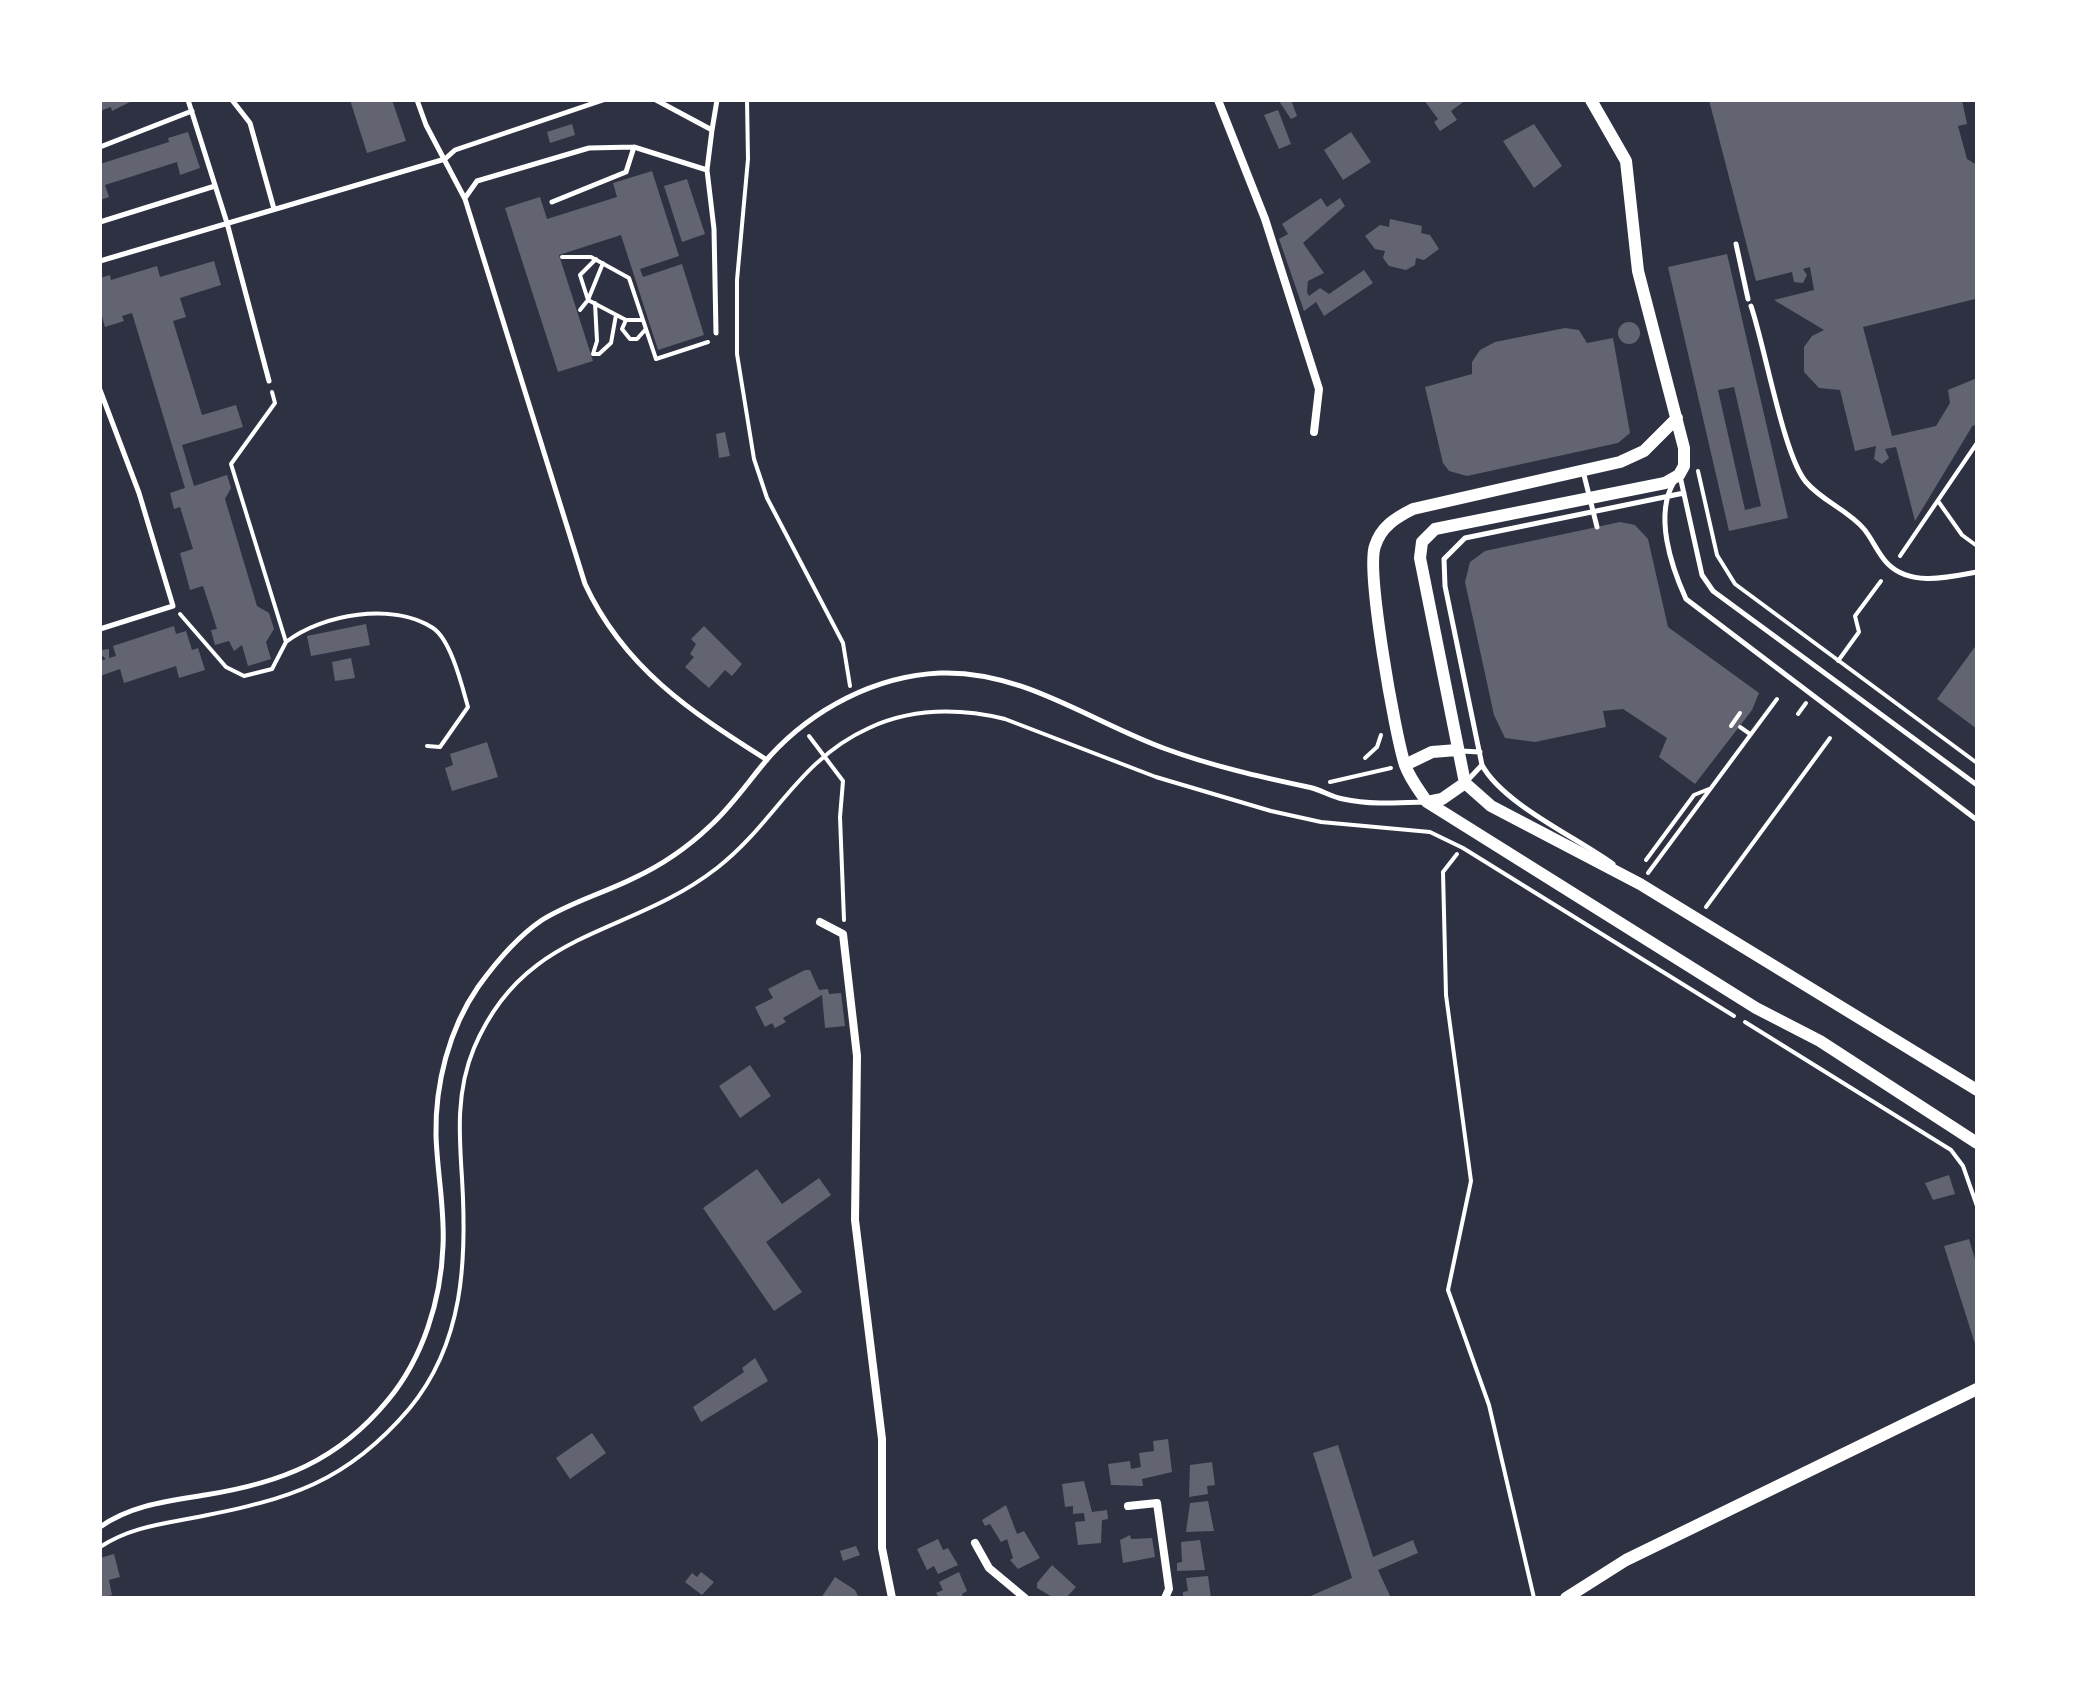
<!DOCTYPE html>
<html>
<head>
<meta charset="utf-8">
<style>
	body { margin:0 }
	#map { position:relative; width:2077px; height:1698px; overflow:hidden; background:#2d3142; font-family:Barlow,sans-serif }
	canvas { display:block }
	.frame { position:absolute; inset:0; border:102px solid #fff; pointer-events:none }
</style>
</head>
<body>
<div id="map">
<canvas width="2077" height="1698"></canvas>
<div class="frame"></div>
</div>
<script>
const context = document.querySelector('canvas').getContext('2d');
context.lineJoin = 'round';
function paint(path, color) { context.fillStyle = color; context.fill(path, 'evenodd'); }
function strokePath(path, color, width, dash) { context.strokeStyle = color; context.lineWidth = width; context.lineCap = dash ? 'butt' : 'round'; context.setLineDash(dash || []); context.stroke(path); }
paint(new Path2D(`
	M100 100H132V101L112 111 111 107 100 111Z
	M350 100H392L406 141 367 153Z
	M1291 100 1297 116 1291 119 1279 101Z
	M1424 100H1466L1451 111 1457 120 1440 131 1434 122 1438 119Z
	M1709 100H1962L1967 124 1958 126 1967 159 1977 165 1975 299 1863 327 1892 436 1936 426 1950 403 1948 390 1977 378V427L1973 425 1915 521 1896 447 1885 449 1889 458 1882 464 1874 459 1876 446 1855 451 1840 390 1819 388 1804 372V347L1812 336 1824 330 1774 300 1814 290 1810 267 1803 269 1807 275 1803 283 1794 282 1792 272 1756 281Z
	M1278 110 1291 144 1279 149 1264 115Z
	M572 124 575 135 550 143 547 132Z
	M1534 124 1562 166 1534 188 1503 141Z
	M188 132 200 168 180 175 177 162 105 185 109 197 100 200V164L169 142 168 138Z
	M1351 132 1371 162 1343 180 1324 150Z
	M652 171 679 256 640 269 643 277 682 264 704 335 658 350 621 235 559 255 593 361 558 372 505 208 540 197 547 219 617 197 613 183Z
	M687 179 705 234 682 242 664 186Z
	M1321 198 1327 207 1340 198 1345 206 1303 243 1324 273 1308 281 1307 292 1309 296 1320 288 1329 294 1364 270 1373 283 1324 316 1316 302 1304 311 1279 239 1288 234 1282 224Z
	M1390 219 1422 226 1421 233 1430 235 1439 249 1424 260 1416 258 1415 265 1406 270 1389 266 1383 258 1385 251 1375 249 1365 236 1380 225 1389 227Z
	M1727 254 1788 518 1729 531 1668 267ZM1734 387 1761 506 1745 510 1718 390Z
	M214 261 221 285 180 298 186 317 173 321 202 415 236 405 243 427 182 445 194 486 227 475 231 488 225 499 257 606 269 613 274 629 266 642 271 659 248 666 242 645 234 651 229 641 215 645 211 630 217 629 203 586 190 590 180 553 193 549 180 507 174 509 170 493 185 488 132 313 122 316 124 321 105 327 100 309V278L110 275 111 280 157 266 160 277Z
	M1618 333a11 11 0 1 1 22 0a11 11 0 1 1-22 0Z
	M1565 328 1579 330 1587 343 1613 338 1630 433 1618 443 1467 476 1449 471 1443 463 1425 387 1472 374V362L1480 350 1495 342Z
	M725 432 730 456 719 458 716 434Z
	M1620 522 1635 525 1648 539 1668 627 1759 693 1752 710 1695 784 1659 757 1667 738 1623 709 1603 711 1606 727 1535 742 1505 738 1494 715 1465 582 1470 562 1485 551Z
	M366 624 370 645 311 656 307 636Z
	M174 626 176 634 186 631 192 650 198 648 205 670 179 678 176 666 124 683 120 669 100 676V661L106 659 100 654 102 650 109 649V658L116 656 113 646Z
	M704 626 742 664 732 676 725 670 709 688 685 667 694 657 690 654 696 644 691 639Z
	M1977 644V729L1937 699Z
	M351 658 355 678 335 681 332 662Z
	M487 742 498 777 452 791 445 768 453 765 450 754Z
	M805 970H810L819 990 828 989 829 994 841 993 845 1026 825 1028 822 995 783 1018 786 1022 775 1028 772 1023 765 1027 755 1007 773 998 768 989Z
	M750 1065 771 1096 740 1118 719 1086Z
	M757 1169 782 1204 819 1178 831 1195 766 1242 802 1292 774 1311 703 1208Z
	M1949 1175 1955 1194 1933 1200 1925 1183Z
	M1969 1239 1977 1266 1976 1347 1944 1246Z
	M755 1358 768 1381 701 1422 693 1407 744 1372 742 1368Z
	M592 1433 606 1453 570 1479 556 1458Z
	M1168 1439 1172 1472 1142 1479 1143 1486 1111 1485 1108 1464 1130 1461 1131 1469 1141 1467 1139 1453 1154 1451 1153 1441Z
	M1338 1445 1373 1557 1413 1540 1418 1553 1378 1570 1391 1598H1306L1352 1578 1313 1453Z
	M1212 1462 1215 1485 1207 1486 1208 1494 1189 1497 1190 1465Z
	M1084 1481 1092 1512 1107 1510 1108 1519 1102 1520 1101 1543 1078 1545 1075 1522 1085 1521 1084 1513 1073 1514V1506L1065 1507 1062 1484Z
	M1208 1501 1214 1531 1186 1532 1190 1503Z
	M1006 1505 1017 1534 1024 1531 1040 1558 1018 1569 1010 1560 1013 1558 1007 1539 1001 1542 990 1524 985 1526 982 1520Z
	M1130 1535 1131 1539 1152 1538 1155 1557 1123 1563 1120 1540Z
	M938 1539 943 1550 948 1548 958 1565 938 1574 934 1566 927 1570 917 1549Z
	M1200 1540 1205 1570 1177 1571V1563L1182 1562 1181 1542Z
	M856 1546 860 1555 843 1561 840 1551Z
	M114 1554 120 1577 109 1580 112 1595 100 1598V1558Z
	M1052 1565 1076 1587 1066 1598H1054L1037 1588V1583Z
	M701 1572 714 1582 702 1595 685 1582 692 1573 697 1577Z
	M959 1572 967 1591 962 1594 964 1598H939L936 1593 943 1590 939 1582Z
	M1208 1576 1211 1598H1183V1592L1188 1591 1186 1578Z
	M835 1577 855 1590 859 1598H821Z`), '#626471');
strokePath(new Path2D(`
	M747 100 748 159 737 280V354L754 459 767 498 843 643 850 686
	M562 257H591L629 278 656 359 708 342
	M596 259 580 275 588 300 626 320
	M595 303 597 341 593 354H599L611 343 616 315
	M580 310 588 300 603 263
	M642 320H626L622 329 630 339H637L645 330
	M1698 471 1717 555 1735 584 1977 763
	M1938 501 1962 535 1977 546
	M1900 556 1977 443
	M180 614 226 667 244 676 272 669 286 642 231 464 275 403 272 392
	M286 642C322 614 393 602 433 628 451 640 462 686 468 707L440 747 427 746
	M1838 661 1859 632 1855 616 1881 581
	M1798 714 1806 703
	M1731 726 1740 713
	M1740 727 1750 734
	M809 736 843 781 840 817 844 920
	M1365 758 1377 747 1381 735
	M1330 782 1391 768
	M1457 854 1443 872 1446 995 1471 1181 1448 1290 1489 1405 1534 1598
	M1646 860 1694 795 1709 789
	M1648 873 1777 699
	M1706 907 1830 738
	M1745 1022 1951 1150 1963 1166 1977 1206
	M100 1547C131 1527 162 1524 198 1517 289 1499 346 1483 409 1409 464 1343 467 1260 462 1178 459 1134 456 1091 474 1048 525 927 627 938 717 868 775 823 798 760 869 728 912 708 959 708 1005 719L1156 777 1271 811 1321 822 1430 832 1463 848 1734 1016`), '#fff', 4);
strokePath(new Path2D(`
	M188 100 227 223 269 381
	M232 100 250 123 274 209
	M417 100 426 125 465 199 585 584C624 668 691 712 767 760
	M656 100 712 130 707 170
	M712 130 717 100
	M100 147 192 111
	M465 198 477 181 589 148 634 147 707 170 714 229 716 333
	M552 202 626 172 634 147
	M100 222 215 186
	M1736 244 1748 299
	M100 261 445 159 455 150 603 100
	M1751 306C1765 347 1784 457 1806 482 1822 501 1848 510 1864 529 1873 540 1878 554 1888 564 1911 587 1950 577 1977 572
	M100 390 139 493 173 606 100 629
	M1583 471 1597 527
	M1680 476 1702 575 1713 591 1977 785
	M1674 482C1654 515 1671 566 1686 599L1977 820
	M1461 751 1480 752
	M1466 782 1482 765
	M1613 864C1576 837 1503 804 1482 765L1445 586 1444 559 1465 538 1684 493
	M100 1527C131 1505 168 1501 205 1495 281 1483 338 1461 388 1400 423 1358 441 1300 443 1246 445 1209 437 1172 436 1135 435 1084 449 1029 478 987 496 962 517 937 542 920 571 902 604 893 634 878 662 865 688 847 710 826 733 805 750 779 770 756 813 709 875 676 940 673 1023 670 1091 722 1166 749 1212 766 1261 777 1308 787 1320 789 1331 797 1343 799 1369 805 1399 803 1426 802`), '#fff', 5);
strokePath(new Path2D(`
	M1218 100 1265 219 1319 389 1314 432
	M820 922 843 934 857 1056 855 1220 882 1439V1548L892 1598
	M1128 1506 1157 1503 1169 1589 1165 1598
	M975 1543 989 1568 1025 1598`), '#fff', 8);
strokePath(new Path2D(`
	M1591 100 1626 161 1638 271 1684 448V466L1679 475 1665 483 1435 529 1422 542 1420 558 1465 783 1491 806 1640 884 1977 1090
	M1677 418 1644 451 1620 462 1413 509C1395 518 1381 527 1375 546 1366 571 1395 735 1405 765 1410 779 1419 790 1427 802L1756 1008 1820 1041 1977 1143
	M1405 765 1432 752 1457 750
	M1427 802 1442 799 1465 783
	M1566 1598 1626 1560 1977 1389`), '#fff', 12);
</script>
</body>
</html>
